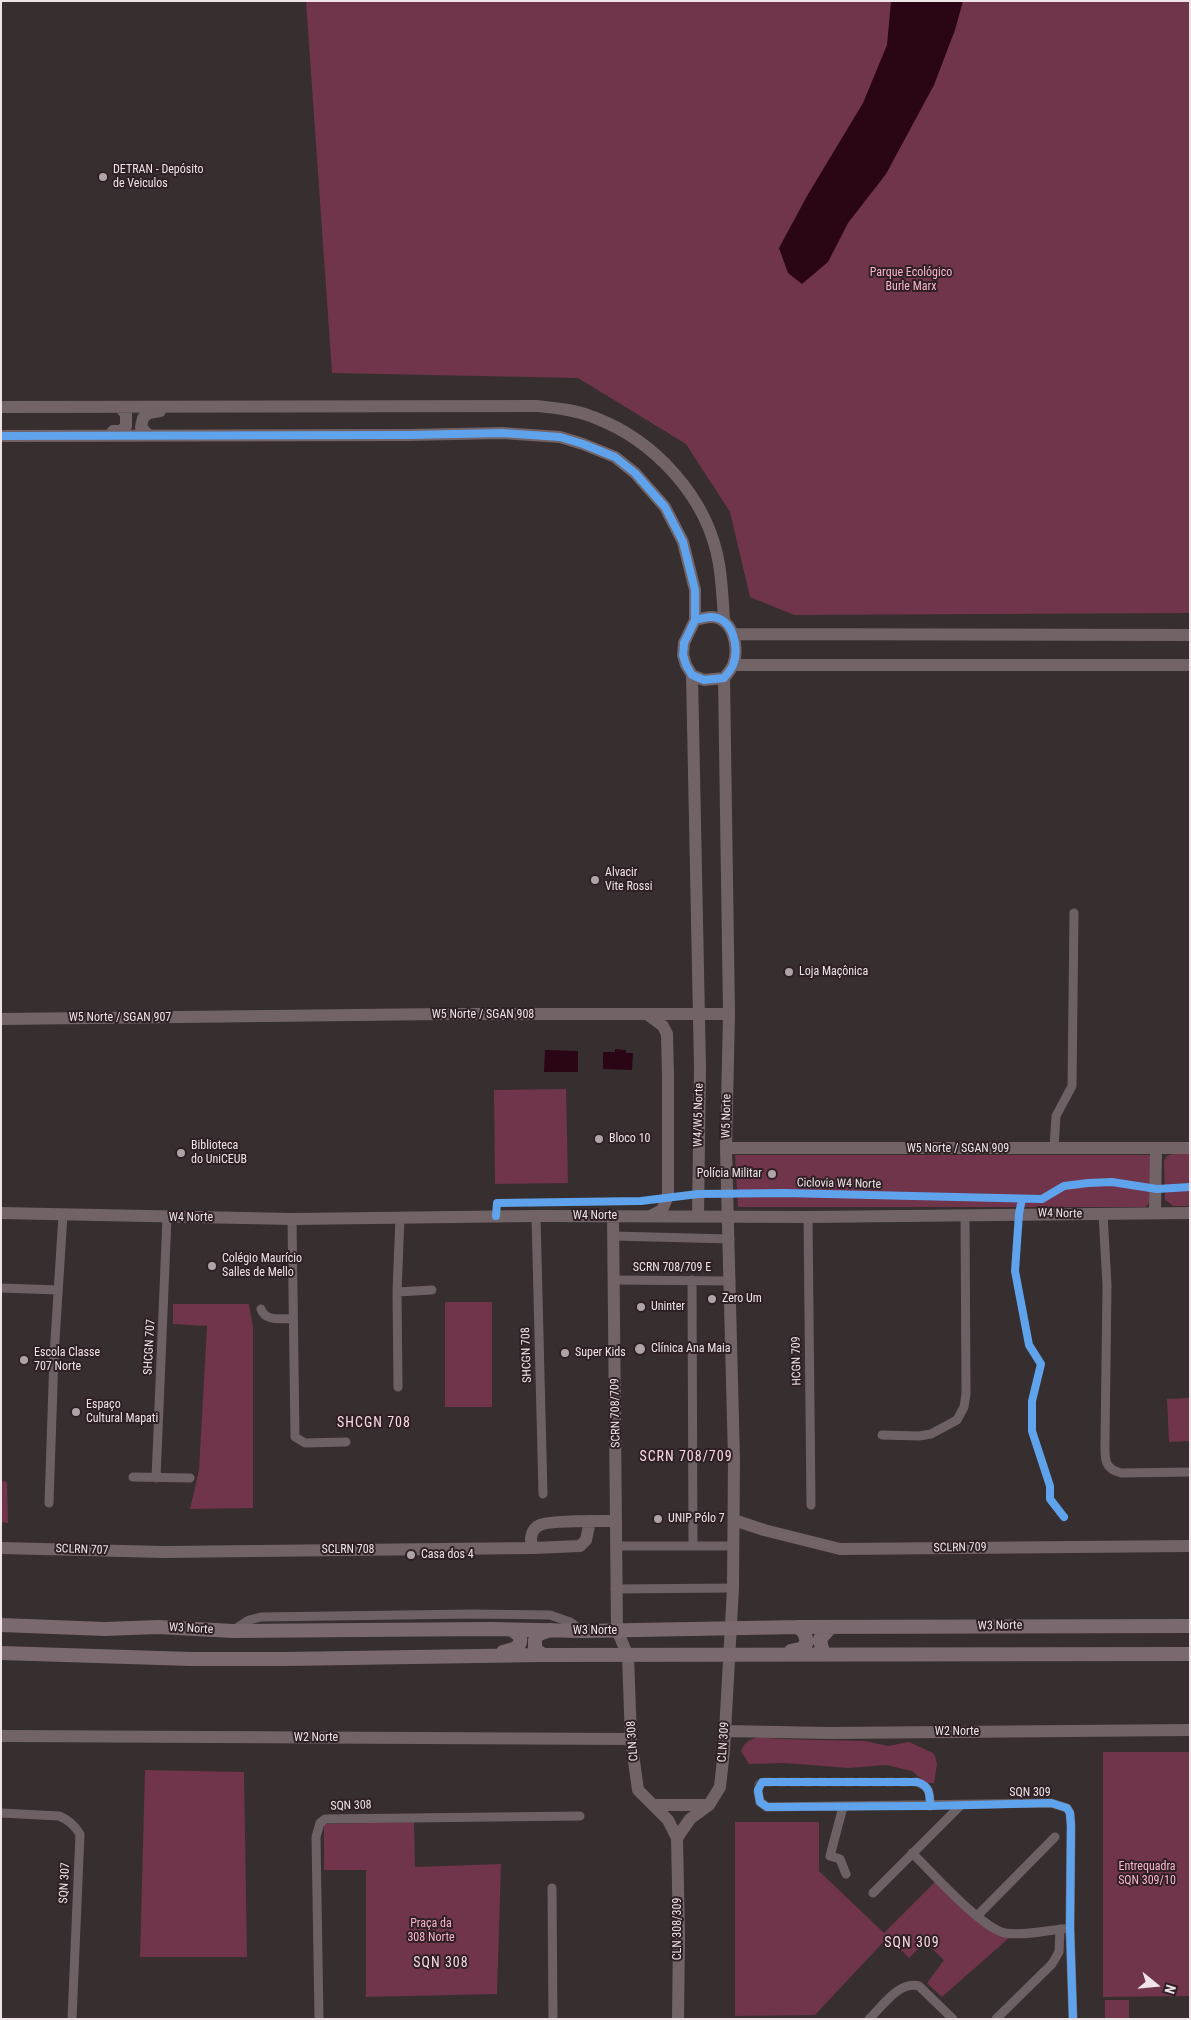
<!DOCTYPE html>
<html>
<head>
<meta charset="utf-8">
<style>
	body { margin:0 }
	#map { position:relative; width:1191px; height:2020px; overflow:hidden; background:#362e2f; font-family:"Roboto Condensed",sans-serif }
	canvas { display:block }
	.frame { position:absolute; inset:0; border:2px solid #eee4e7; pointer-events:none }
	.north { position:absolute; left:1131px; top:1960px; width:50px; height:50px; -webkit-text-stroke:4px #2e2025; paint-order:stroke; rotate:107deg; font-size:14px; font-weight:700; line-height:20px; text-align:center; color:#eee4e7 }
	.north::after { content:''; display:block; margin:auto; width:18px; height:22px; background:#eee4e7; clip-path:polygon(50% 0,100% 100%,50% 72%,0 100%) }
</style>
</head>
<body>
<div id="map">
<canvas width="1191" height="2020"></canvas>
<div class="frame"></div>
<div class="north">N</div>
</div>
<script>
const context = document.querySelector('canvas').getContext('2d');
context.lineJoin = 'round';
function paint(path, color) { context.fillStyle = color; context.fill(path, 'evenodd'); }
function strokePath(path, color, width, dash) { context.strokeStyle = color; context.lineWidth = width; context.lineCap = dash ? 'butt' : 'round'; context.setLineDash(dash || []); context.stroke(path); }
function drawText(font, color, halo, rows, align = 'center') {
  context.font = font + ' "Roboto Condensed",sans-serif'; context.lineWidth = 4; context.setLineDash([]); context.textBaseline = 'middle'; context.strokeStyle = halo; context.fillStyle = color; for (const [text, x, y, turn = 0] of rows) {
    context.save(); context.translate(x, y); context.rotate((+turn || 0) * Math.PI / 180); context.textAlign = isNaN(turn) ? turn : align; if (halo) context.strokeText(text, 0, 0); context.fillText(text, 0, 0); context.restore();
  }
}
paint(new Path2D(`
	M306 1H1190V613L794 615 750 597 730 512 686 444 578 378 332 373Z
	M566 1089 568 1183 495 1184 494 1090Z
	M1173 1154H1190V1206H1173L1165 1200 1164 1161 1167 1156Z
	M735 1155H1149L1152 1158V1201L1145 1207H738Z
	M445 1302H492V1407H445Z
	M173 1304H249L253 1327V1508L190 1509 199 1470 207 1326 173 1324Z
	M1190 1398V1441L1169 1442 1167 1399Z
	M1 1481 7 1482 8 1523 1 1522Z
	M760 1737 780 1739 866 1741 888 1746 909 1742 933 1753 935 1756 937 1764 934 1783H926L912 1771 886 1765 849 1768 784 1763 749 1764 741 1751C745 1741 750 1739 760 1737Z
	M1103 1752H1190V1996L1103 1997Z
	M145 1770 244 1772 247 1957H140Z
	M414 1822 415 1867 501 1864 497 1994 366 1997V1870H324V1824Z
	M735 1822H819V1871L884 1933 938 1879 1010 1937 942 1997 927 1983 944 1960 925 1942 909 1958 888 1937 815 2015 735 2016Z
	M1105 2000H1129V2019H1105Z`), '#70354b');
paint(new Path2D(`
	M891 1H963L955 30 934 85 886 174 848 223 828 262 802 284 788 273 779 248 807 196 863 103 887 45Z
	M615 1049 626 1050V1053H633L632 1070 603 1069V1052H615Z
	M545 1050 578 1051V1072H544Z`), '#290515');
strokePath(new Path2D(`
	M758 1792 759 1784 762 1782H917`), '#52494b', 9, [9, 4.5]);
strokePath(new Path2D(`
	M1054 1148 1056 1116 1072 1086 1074 913
	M1103 1214 1107 1285 1105 1442C1105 1458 1103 1468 1121 1473L1190 1472
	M536 1216 543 1494
	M808 1217 811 1505
	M292 1219 295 1437 305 1443 346 1442
	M613 1236 730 1239
	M613 1280 731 1281
	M692 1280 693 1545
	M1 1288 58 1290
	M397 1292 432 1290
	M261 1309C265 1322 282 1318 293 1319
	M398 1387 397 1292 400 1217
	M882 1435 919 1436 931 1434 957 1420 964 1407 966 1394 965 1215
	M133 1477 190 1478
	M156 1478 167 1218
	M49 1503 54 1356 63 1215
	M615 1546H734
	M615 1589 733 1588
	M233 1630 249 1620 261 1617 472 1614 550 1615 570 1622 581 1630
	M917 1782C930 1786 930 1794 930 1806
	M758 1792 760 1802 767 1807 1051 1803 1067 1808 1070 1813 1071 1826 1070 1928 1073 2019
	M843 1807 830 1856 840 1859 846 1874
	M1 1813 59 1816C69 1820 74 1825 80 1834L72 2019
	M912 1853C932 1872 981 1928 1005 1933 1026 1936 1049 1930 1070 1928
	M552 1888 553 2019
	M873 1893 961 1805
	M977 1916 1055 1837
	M319 2019 316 1837 320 1823 325 1819 580 1816
	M869 2019C883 2006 898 1981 919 1986L953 2019
	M996 2019 1052 1964 1059 1952 1060 1929`), '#6e6165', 9);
strokePath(new Path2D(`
	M1 407 537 406C556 408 576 410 593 417 655 440 708 498 719 564 722 583 723 602 724 621
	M113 431H121L126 426V414L120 407
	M148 435 141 427 143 418 149 413 160 411
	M1 436 408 435 502 433 560 437 583 444 615 457 635 473 665 507 683 542 695 590V620L684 643 683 655 686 665 692 675 704 680 724 678C727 674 731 670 733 665 740 648 733 617 711 617 706 617 700 619 695 620
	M733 634 1190 635
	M733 665H1190
	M692 675 700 1067 698 1217
	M647 1014 663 1026 667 1034 668 1076V1196L662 1210 650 1216
	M1 1019 444 1014H729
	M726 1148H1190
	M1 1213 292 1219 536 1216 808 1217 1190 1213
	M1155 1213 1156 1149
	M613 1216 617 1630 628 1656 631 1739 638 1790 668 1820 677 1838 679 1936 678 2019
	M734 1520 764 1530 840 1549 1190 1546
	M590 1521 586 1540 580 1546 533 1548C529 1540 531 1529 540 1525 549 1520 602 1521 615 1521
	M1 1548 163 1552 533 1548
	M725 1731 829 1733 1190 1730
	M1 1736 631 1739
	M653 1805H709
	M677 1838 690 1819 709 1805 720 1787 724 1750 733 1588 734 1459 726 1148 729 1014 724 678`), '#726367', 12);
strokePath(new Path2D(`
	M1 1625 105 1629 158 1627 233 1631 491 1629 583 1631 798 1627 1190 1626
	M791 1651 802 1649 807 1642 804 1632 798 1627
	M503 1652C513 1649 522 1649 520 1636L512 1630
	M1 1653 191 1659H285L543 1655 1190 1654
	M823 1654 820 1639 830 1628
	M543 1655 535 1649V1640L537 1635 550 1630`), '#7a6a70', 14);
strokePath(new Path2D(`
	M1 436 408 435 502 433 560 437 583 444 615 457 635 473 665 507 683 542 695 590V620L684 643 683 655 686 665 692 675 704 680 724 678C727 674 731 670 733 665 740 648 733 617 711 617 706 617 700 619 695 620
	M1022 1199 1019 1214 1015 1271 1029 1345 1041 1364 1032 1401V1431L1050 1486V1499L1064 1517
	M496 1216 497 1203 641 1201 698 1194 784 1193 1042 1199 1064 1186 1088 1183 1112 1182 1157 1189 1190 1187
	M930 1806C930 1794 930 1786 917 1782H762L758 1790 760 1802 767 1807 923 1806H930L1051 1803 1067 1808 1070 1813 1071 1826 1070 1928 1073 2019`), '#60a3ed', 8);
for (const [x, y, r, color] of [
	[103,177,5,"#aea4a7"],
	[595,880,5,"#aea4a7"],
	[789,972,5,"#aea4a7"],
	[599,1139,5,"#aea4a7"],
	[181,1153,5,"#aea4a7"],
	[772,1174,5,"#aea4a7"],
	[212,1266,5,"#aea4a7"],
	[712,1299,5,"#aea4a7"],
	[641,1307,5,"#aea4a7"],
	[640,1349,6,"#aea4a7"],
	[565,1353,5,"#aea4a7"],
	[24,1360,5,"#aea4a7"],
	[76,1412,5,"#aea4a7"],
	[658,1519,5,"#aea4a7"],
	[411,1555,5,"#aea4a7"]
]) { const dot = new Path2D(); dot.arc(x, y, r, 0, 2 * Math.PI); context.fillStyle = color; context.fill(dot); strokePath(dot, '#2e2025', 2); }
drawText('12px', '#eee4e7', '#2e2025', [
	["DETRAN - Depósito",113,170],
	["de Veiculos",113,184],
	["Alvacir",605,873],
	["Vite Rossi",605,887],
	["Loja Maçônica",799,972],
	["Bloco 10",609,1139],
	["Biblioteca",191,1146],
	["do UniCEUB",191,1160],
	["Polícia Militar",762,1174,"right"],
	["Colégio Maurício",222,1259],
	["Salles de Mello",222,1273],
	["Zero Um",722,1299],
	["Uninter",651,1307],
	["Clínica Ana Maia",651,1349],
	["Escola Classe",34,1353],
	["707 Norte",34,1367],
	["Super Kids",575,1353],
	["Espaço",86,1405],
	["Cultural Mapati",86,1419],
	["UNIP Pólo 7",668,1519],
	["Casa dos 4",421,1555]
], 'left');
drawText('12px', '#fcb4cc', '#2e2025', [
	["Parque Ecológico",911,273],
	["Burle Marx",911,287],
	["Entrequadra",1147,1867],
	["SQN 309/10",1147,1881],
	["Praça da",431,1924],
	["308 Norte",431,1938]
]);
drawText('12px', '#eee4e7', '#2e2025', [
	["W5 Norte / SGAN 908",483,1015],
	["W5 Norte / SGAN 907",120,1018],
	["W4/W5 Norte",699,1115,-89],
	["W5 Norte",727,1116,-89],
	["W5 Norte / SGAN 909",958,1149],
	["Ciclovia W4 Norte",839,1184,1],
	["W4 Norte",1060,1214,1],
	["W4 Norte",595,1216],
	["W4 Norte",191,1218],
	["SCRN 708/709 E",672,1268],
	["SHCGN 707",150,1347,-87],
	["SHCGN 708",527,1355,-92],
	["HCGN 709",797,1361,-91],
	["SCRN 708/709",616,1413,-91],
	["SCLRN 709",960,1548,-1],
	["SCLRN 707",82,1550,2],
	["SCLRN 708",348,1550],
	["W3 Norte",1000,1626,-1],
	["W3 Norte",191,1629,3],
	["W3 Norte",595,1631],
	["W2 Norte",957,1732],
	["W2 Norte",316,1738],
	["CLN 308",633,1741,-94],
	["CLN 309",724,1742,-86],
	["SQN 309",1030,1793],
	["SQN 308",351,1806,-2],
	["SQN 307",65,1883,-87],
	["CLN 308/309",678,1929,-90]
]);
context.letterSpacing = '1px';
drawText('14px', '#fcdae4', '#2e2025', [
	["SHCGN 708",374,1423],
	["SCRN 708/709",686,1457],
	["SQN 309",912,1943],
	["SQN 308",441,1963]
]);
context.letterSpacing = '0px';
</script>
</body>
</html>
